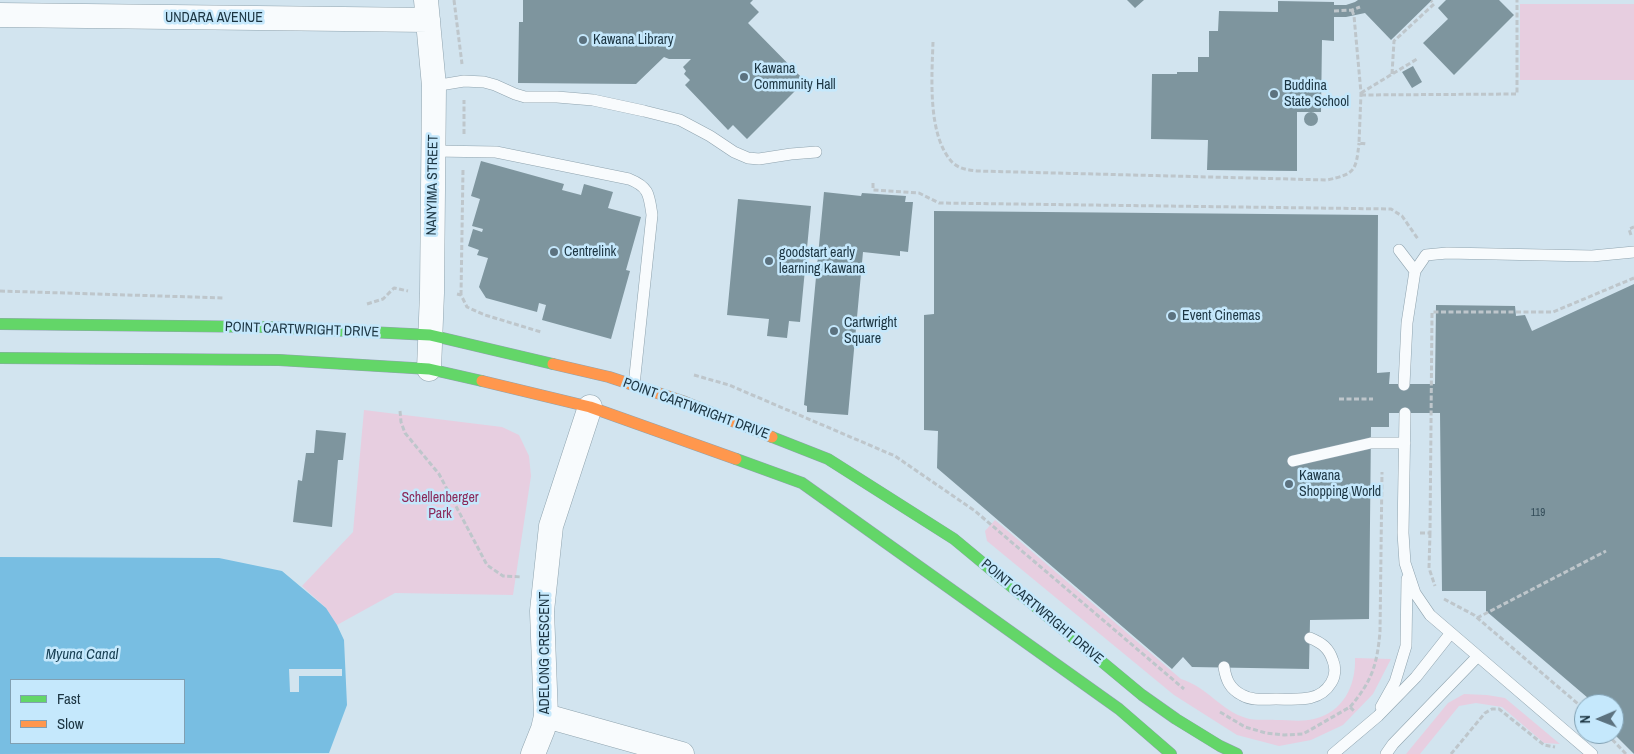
<!DOCTYPE html>
<html>
<head>
<meta charset="utf-8">
<style>
	body { margin:0 }
	#map { position:relative; width:1634px; height:754px; overflow:hidden; background:#d2e4ef; font-family:"Archivo Narrow",sans-serif }
	canvas { display:block }
	.legend { position:absolute; left:10px; top:679px; width:175px; height:65px; box-sizing:border-box; background:#c5e8fc; border:1px solid #81a0b2; margin:0; padding:6px 9px; list-style:none; font-size:15px; color:#1c3542 }
	.legend li { display:flex; align-items:center; gap:10px; height:25px }
	.legend b { width:25px; border:1px solid #81a0b2 }
	.north { position:absolute; left:1574px; top:694px; width:50px; height:50px; box-sizing:border-box; background:#c5e8fc; border:1px solid #81a0b2; border-radius:50%; rotate:269deg; font-size:14px; font-weight:700; line-height:20px; text-align:center; color:#1c3542 }
	.north::after { content:''; display:block; margin:auto; width:18px; height:22px; background:#5c727f; clip-path:polygon(50% 0,100% 100%,50% 72%,0 100%) }
</style>
</head>
<body>
<div id="map">
<canvas width="1634" height="754"></canvas>
<ul class="legend">
<li><b style="height:6px;background:#63d668"></b>Fast</li>
<li><b style="height:6px;background:#ff974d"></b>Slow</li>
</ul>
<div class="north">N</div>
</div>
<script>
const context = document.querySelector('canvas').getContext('2d');
context.lineJoin = 'round';
function paint(path, color) { context.fillStyle = color; context.fill(path, 'evenodd'); }
function strokePath(path, color, width, dash) { context.strokeStyle = color; context.lineWidth = width; context.lineCap = dash ? 'butt' : 'round'; context.setLineDash(dash || []); context.stroke(path); }
function drawText(font, color, halo, rows, align = 'center') {
  context.font = font + ' "Archivo Narrow",sans-serif'; context.lineWidth = 5; context.setLineDash([]); context.textBaseline = 'middle'; context.strokeStyle = halo; context.fillStyle = color; for (const [text, x, y, turn = 0] of rows) {
    context.save(); context.translate(x, y); context.rotate((+turn || 0) * Math.PI / 180); context.textAlign = isNaN(turn) ? turn : align; if (halo) context.strokeText(text, 0, 0); context.fillText(text, 0, 0); context.restore();
  }
}
paint(new Path2D(`
	M1520 4H1634V80H1520Z
	M364 410 502 427 519 435 529 456 531 476 513 595 395 593 337 625 326 608 302 586 353 532Z
	M995 520 1181 679C1209 688 1220 710 1246 718 1255 721 1267 719 1276 720 1289 720 1302 722 1314 719 1343 712 1356 686 1355 658L1391 659 1373 694 1343 725 1311 740 1279 746 1237 735 1174 695 987 541 985 531Z
	M1464 694 1487 695 1505 698 1560 744 1544 743 1502 707 1476 703 1459 706 1420 754H1406L1448 703Z`), '#e7cee0');
paint(new Path2D(`
	M0 557 219 558 282 571 326 608 337 625 344 640 347 705 329 753 0 754ZM11 680H184V743H11Z`), '#78bee2');
paint(new Path2D(`
	M289 669H342V676H299V692H290Z`), '#d2e4ef');
paint(new Path2D(`
	M523 0H753L750 3 759 12 748 23 805 81 747 139 733 125 728 130 685 85 690 80 684 74 686 71 683 67 691 59H669L664 57 636 84 518 83 519 22H523Z
	M1127 0H1144L1135 8Z
	M1358 0H1432L1391 40 1365 13 1346 17H1334V41L1322 40 1321 112H1297V171L1207 170 1208 140 1151 139 1152 74H1177V72H1198V57H1209V31H1218L1219 11 1278 12V1L1334 2V5H1346L1355 2Z
	M1446 0H1499L1514 15 1454 75 1423 43 1448 19 1438 8Z
	M1413 66 1422 82 1412 88 1402 72Z
	M1304 119a7 7 0 1 1 14 0a7 7 0 1 1-14 0Z
	M481 161 564 184 562 190 581 195 584 184 613 192 608 208 641 217 626 270 630 271 611 339 542 320 546 305 539 303 537 312 486 298 479 287 488 258 477 255 479 250 468 246 473 229 482 232 483 229 472 226 480 199 471 196Z
	M824 192 861 196 862 193 906 196 905 202H913L908 252 900 251V256L863 252 848 415 807 412V406L804 405Z
	M738 199 811 206 800 322 789 321 787 338 767 336 769 319 727 315Z
	M934 211 1378 215 1377 373 1390 372 1389 384H1435L1436 305 1515 306 1516 316 1525 315 1532 331 1634 284V754L1614 734V704H1595L1486 611V591H1442L1440 413H1389V427H1371L1369 619 1310 620 1309 669 1192 667 1183 657 1172 669 937 468 938 431 924 430V315L934 314Z
	M316 430 346 433 343 460H338L332 527 293 522 298 480 302 481 306 453H314Z`), '#7e959e');
const lane = new Path2D(`
	M434 86 464 81 484 82 495 85 515 94 525 97H557L593 100 644 111 680 120 710 136 734 152 748 158 759 159 791 154 816 152
	M434 151 496 152 629 179C649 187 649 194 652 215L634 385
	M1399 250 1415 271
	M1404 385 1407 323 1415 271 1426 255 1447 253 1592 256 1634 252
	M1405 413 1403 533 1405 563 1415 593 1430 615 1592 754
	M1293 461 1371 443H1405
	M1224 667C1226 680 1230 689 1242 695 1252 701 1265 699 1276 699 1296 699 1319 703 1331 683 1335 677 1336 668 1333 661 1329 648 1322 643 1310 638
	M1381 707 1395 682 1406 646 1407 579
	M1333 754 1378 716 1416 677 1450 634
	M1386 754 1393 744 1477 657`);
const street = new Path2D(`
	M426 0 434 86 432 293 429 369
	M0 15 428 20
	M546 716 682 754
	M533 754 543 729 546 716 542 611 551 526 590 407`);
const fast = new Path2D(`
	M0 324 268 327 430 335 553 364
	M0 358 279 360 429 369 482 381
	M772 437 828 459 954 539 1142 695 1176 719 1220 746 1237 754
	M736 459 802 483 1119 709 1171 754`);
const slow = new Path2D(`
	M553 364 609 377 685 402 772 437
	M482 381 590 407 736 459`);
strokePath(lane, '#8fa3ae', 12);
strokePath(street, '#8fa3ae', 25);
strokePath(fast, '#8fa3ae', 12);
strokePath(slow, '#8fa3ae', 12);
strokePath(new Path2D(`
	M454 0 462 64
	M1352 10 1354 16 1361 93 1359 143 1367 144
	M1334 11 1352 10 1360 7
	M933 42C932 75 927 135 952 162 959 169 968 170 977 171L1327 180C1355 174 1356 171 1359 143
	M1392 74 1394 41 1434 4 1431 1
	M1361 93 1417 59
	M1361 95 1517 94V0
	M464 134V100
	M873 183V190L919 193 939 203 1391 209 1402 216 1418 239
	M1631 235 1629 229 1634 227
	M0 291 224 298
	M457 294 461 295 467 307 485 315 541 332
	M461 295 463 170
	M367 304 383 299 394 288 408 291
	M694 375 729 385 895 456 975 511 1184 689
	M1339 399H1373
	M400 411 401 422 405 433 439 474 487 565 503 576 522 577
	M1420 533H1430L1432 312H1553L1634 278
	M1430 533 1429 568 1435 586
	M1444 599 1474 615 1584 709
	M1477 618 1606 551
	M1350 707C1372 681 1377 665 1380 632L1382 472
	M1220 712 1245 727 1266 733 1284 735 1303 734 1350 707 1355 712
	M1607 734 1626 754
	M1451 754 1485 713 1492 709H1499L1544 745 1555 747`), '#bec6cb', 3, [5, 2.5]);
strokePath(lane, '#f8fbfd', 11);
strokePath(street, '#f8fbfd', 24);
strokePath(fast, '#63d668', 11);
strokePath(slow, '#ff974d', 11);
for (const [x, y, r, color] of [
	[583,40,5,"#5c727f"],
	[744,77,5,"#5c727f"],
	[1274,94,5,"#5c727f"],
	[554,252,5,"#5c727f"],
	[769,261,5,"#5c727f"],
	[1172,316,5,"#5c727f"],
	[834,331,5,"#5c727f"],
	[1289,484,5,"#5c727f"]
]) { const dot = new Path2D(); dot.arc(x, y, r, 0, 2 * Math.PI); context.fillStyle = color; context.fill(dot); strokePath(dot, '#c5e8fc', 2); }
drawText('11px', '#344d59', null, [
	["119",1538,513]
]);
drawText('14px', '#1c3542', '#c5e8fc', [
	["UNDARA AVENUE",214,18],
	["NANYIMA STREET",433,185,-89],
	["POINT CARTWRIGHT DRIVE",302,330,2],
	["POINT CARTWRIGHT DRIVE",696,409,20],
	["POINT CARTWRIGHT DRIVE",1042,612,40],
	["ADELONG CRESCENT",545,653,-90]
]);
drawText('14px', '#1c3542', '#c5e8fc', [
	["Kawana Library",593,40],
	["Kawana",754,69],
	["Community Hall",754,85],
	["Buddina",1284,86],
	["State School",1284,102],
	["Centrelink",564,252],
	["goodstart early",779,253],
	["learning Kawana",779,269],
	["Event Cinemas",1182,316],
	["Cartwright",844,323],
	["Square",844,339],
	["Kawana",1299,476],
	["Shopping World",1299,492]
], 'left');
drawText('14px', '#8a2859', '#c5e8fc', [
	["Schellenberger",440,498],
	["Park",440,514]
]);
drawText('italic 15px', '#153d51', '#c5e8fc', [
	["Myuna Canal",82,655]
]);
</script>
</body>
</html>
